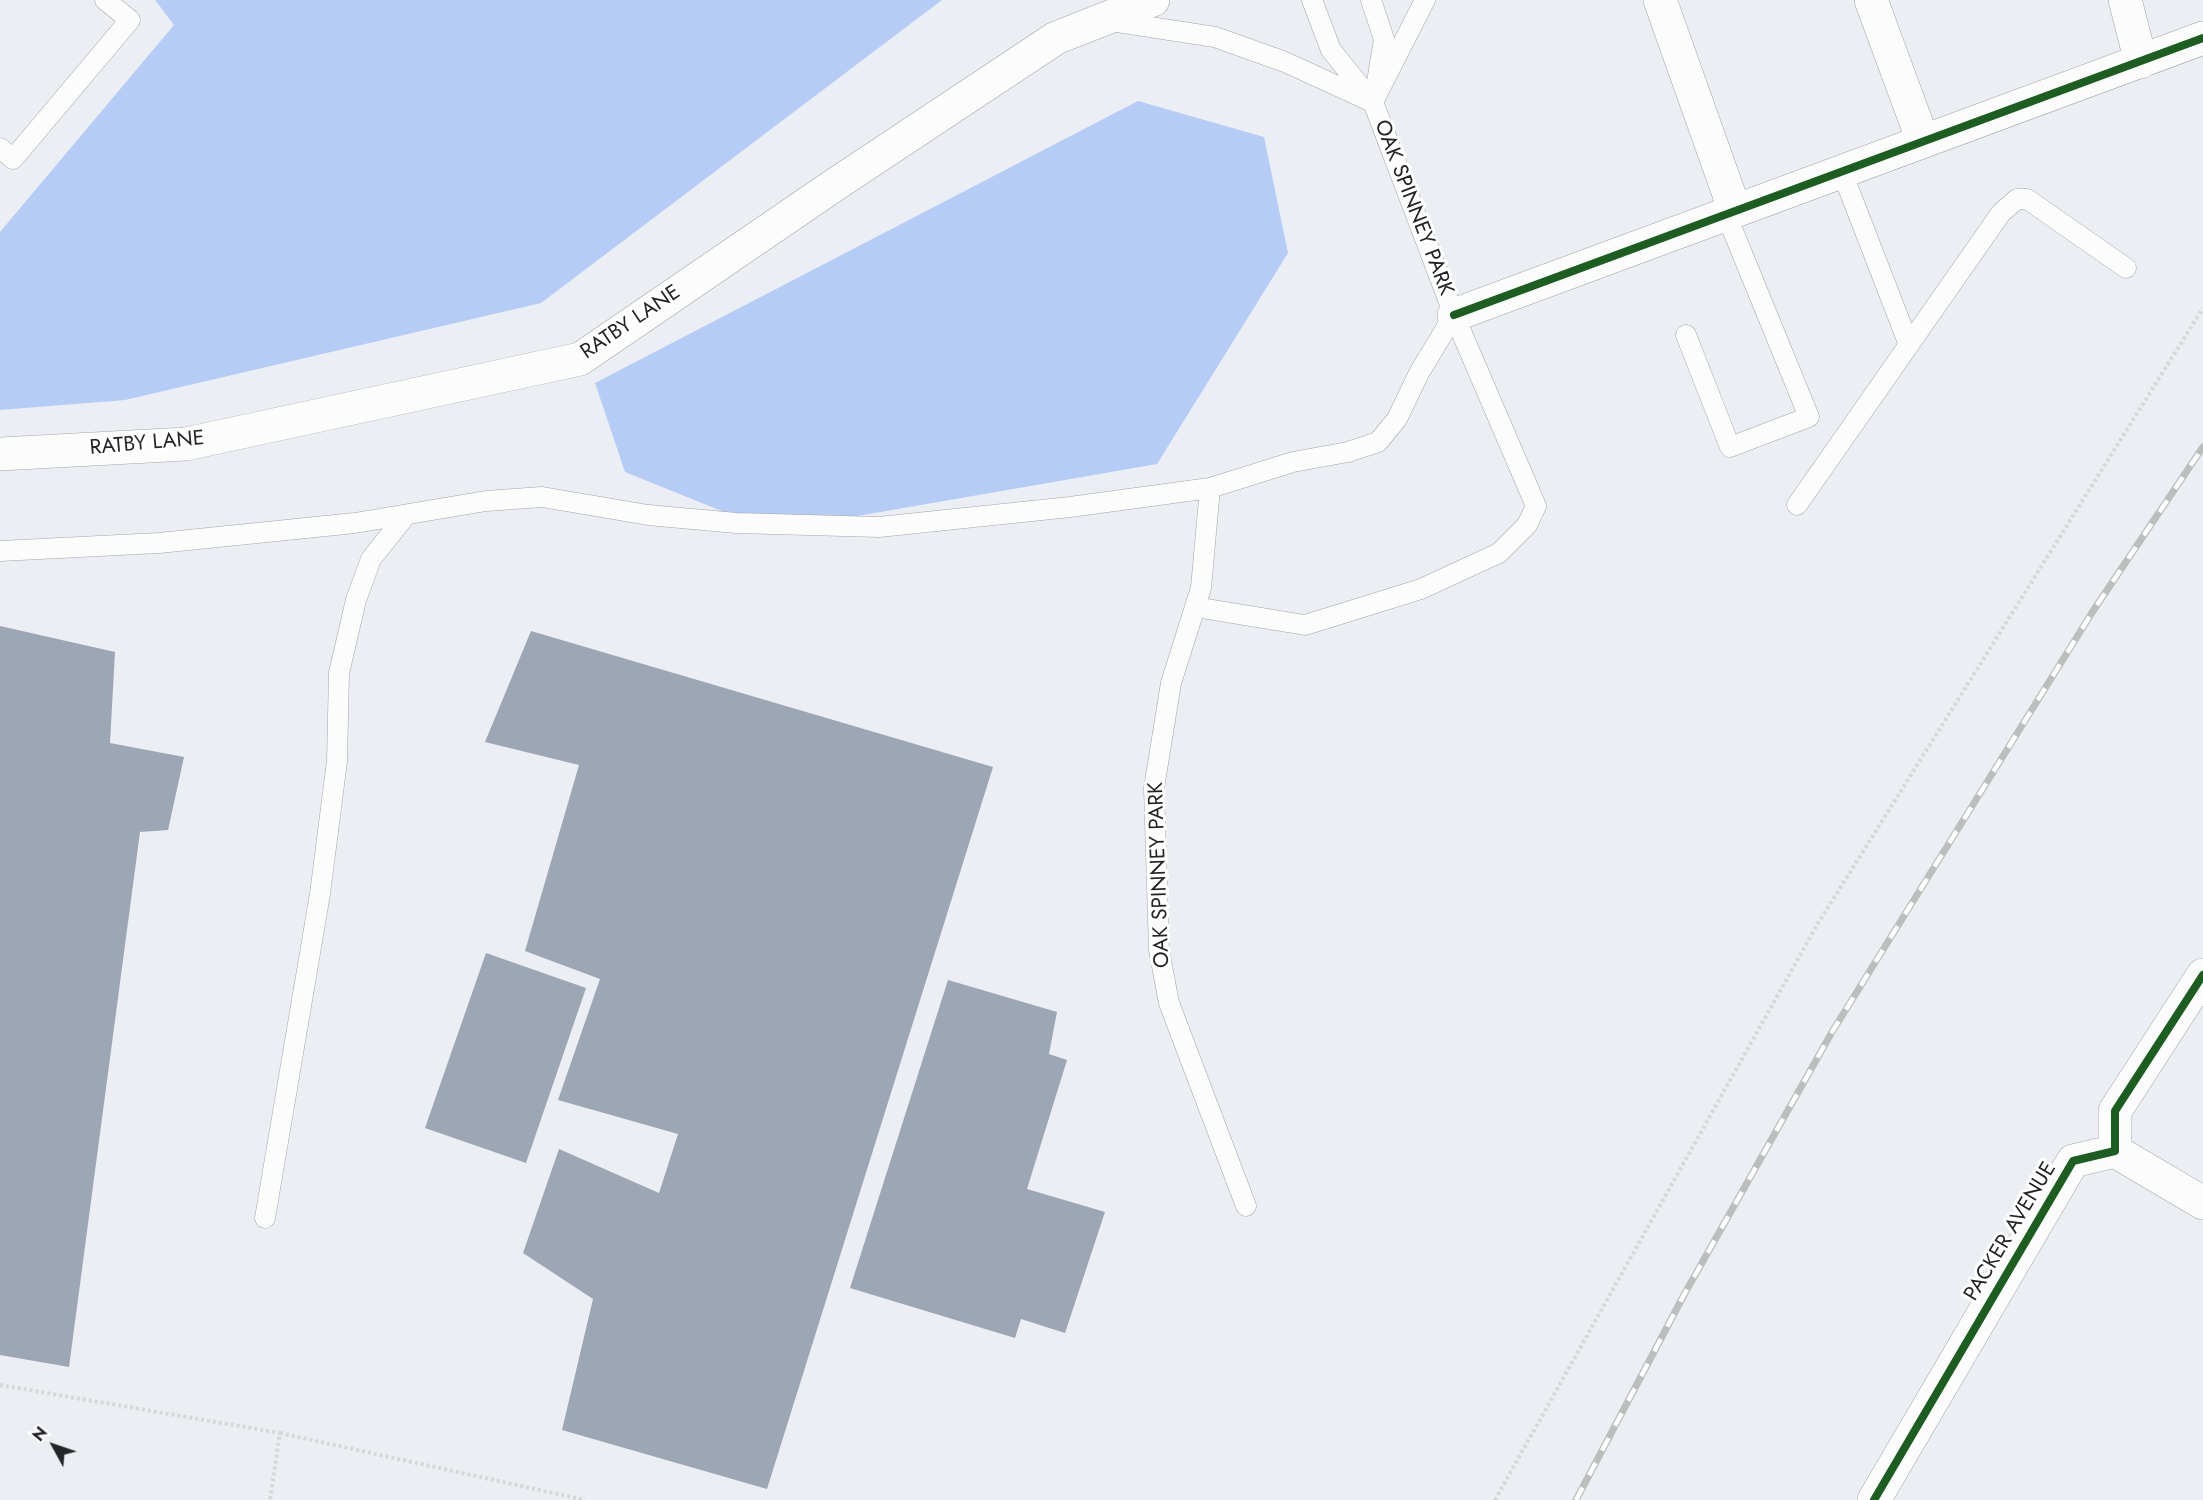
<!DOCTYPE html>
<html>
<head>
<meta charset="utf-8">
<style>
	body { margin:0 }
	#map { position:relative; width:2203px; height:1500px; overflow:hidden; background:#ebeef2; font-family:Jost,sans-serif }
	canvas { display:block }
	.north { position:absolute; left:24px; top:1416px; width:60px; height:60px; -webkit-text-stroke:4px #fff; paint-order:stroke; rotate:310deg; font-size:16px; font-weight:700; line-height:24px; text-align:center; color:#232427 }
	.north::after { content:''; display:block; margin:auto; width:21px; height:27px; background:#232427; clip-path:polygon(50% 0,100% 100%,50% 72%,0 100%) }
</style>
</head>
<body>
<div id="map">
<canvas width="2203" height="1500"></canvas>
<div class="north">N</div>
</div>
<script>
const context = document.querySelector('canvas').getContext('2d');
context.lineJoin = 'round';
function paint(path, color) { context.fillStyle = color; context.fill(path, 'evenodd'); }
function strokePath(path, color, width, dash) { context.strokeStyle = color; context.lineWidth = width; context.lineCap = dash ? 'butt' : 'round'; context.setLineDash(dash || []); context.stroke(path); }
function drawText(font, color, halo, rows, align = 'center') {
  context.font = font + ' Jost,sans-serif'; context.lineWidth = 6; context.setLineDash([]); context.textBaseline = 'middle'; context.strokeStyle = halo; context.fillStyle = color; for (const [text, x, y, turn = 0] of rows) {
    context.save(); context.translate(x, y); context.rotate((+turn || 0) * Math.PI / 180); context.textAlign = isNaN(turn) ? turn : align; if (halo) context.strokeText(text, 0, 0); context.fillText(text, 0, 0); context.restore();
  }
}
paint(new Path2D(`
	M155 0H942L541 303 125 400 0 410V232L174 25Z
	M1138 101 1264 137 1288 253 1157 464 771 531 625 472 595 383Z`), '#b5ccf6');
paint(new Path2D(`
	M0 626 115 652 110 743 184 757 168 830 140 832 69 1367 0 1355Z
	M531 631 993 767 767 1489 562 1430 593 1299 523 1253 559 1149 659 1193 678 1134 558 1100 600 979 525 951 579 765 485 742Z
	M486 953 586 988 526 1163 425 1128Z
	M948 980 1057 1012 1049 1054 1067 1060 1027 1189 1105 1212 1065 1333 1021 1319 1015 1338 850 1288Z`), '#9da6b5');
const service = new Path2D(`
	M1371 0 1384 39 1377 82
	M1111 21 1215 37 1285 62 1368 100
	M1373 102 1425 0
	M0 148 13 159 130 20 105 0
	M1842 172 1909 345
	M1686 335 1730 447 1809 417 1726 214
	M1210 488 1201 588 1171 683 1154 788 1159 950 1169 1003 1246 1206
	M1797 505 2001 213 2017 199H2027L2126 268
	M0 551 159 543 355 523 486 501 542 497 648 515 736 523 879 527 1070 507 1210 488 1293 462 1348 452 1378 442 1397 419 1419 373 1454 315
	M1195 607 1305 625 1421 589 1499 553 1527 525 1536 506 1454 315 1373 102 1331 50 1312 0
	M265 1218 320 894 337 761 339 673 356 600 371 559 406 515`);
const minor = new Path2D(`
	M1660 0 1735 211
	M1871 0 1923 141
	M2125 0 2141 62
	M1454 315 2203 38
	M2115 1151 2203 1203
	M1874 1500 2073 1161 2115 1151V1111L2203 975`);
const secondary = new Path2D(`
	M0 454 186 444 580 359 833 186 1056 38 1153 0`);
strokePath(service, '#a3a5a8', 21);
strokePath(minor, '#a3a5a8', 34);
strokePath(secondary, '#a3a5a8', 34);
strokePath(new Path2D(`
	M0 1385 280 1433 270 1500
	M280 1433 585 1500
	M1495 1500 1817 925 2203 308`), '#d7d7d8', 4, [3, 3]);
strokePath(service, '#fcfcfd', 20);
strokePath(minor, '#fcfcfd', 33);
strokePath(secondary, '#fcfcfd', 33);
const rail = new Path2D(`
	M1576 1500 1685 1293 1832 1032 2093 611 2203 447`);
strokePath(rail, '#bcbdbd', 7);
strokePath(rail, '#fff', 4.5, [14]);
strokePath(new Path2D(`
	M1454 315 2203 38
	M1874 1500 2073 1161 2115 1151V1111L2203 975`), '#1b5e20', 8);
drawText('21px', '#232427', '#fff', [
	["OAK SPINNEY PARK",1413,208,69],
	["RATBY LANE",631,323,-34],
	["RATBY LANE",147,444,-5],
	["OAK SPINNEY PARK",1160,875,-92],
	["PACKER AVENUE",2011,1232,-59]
]);
</script>
</body>
</html>
